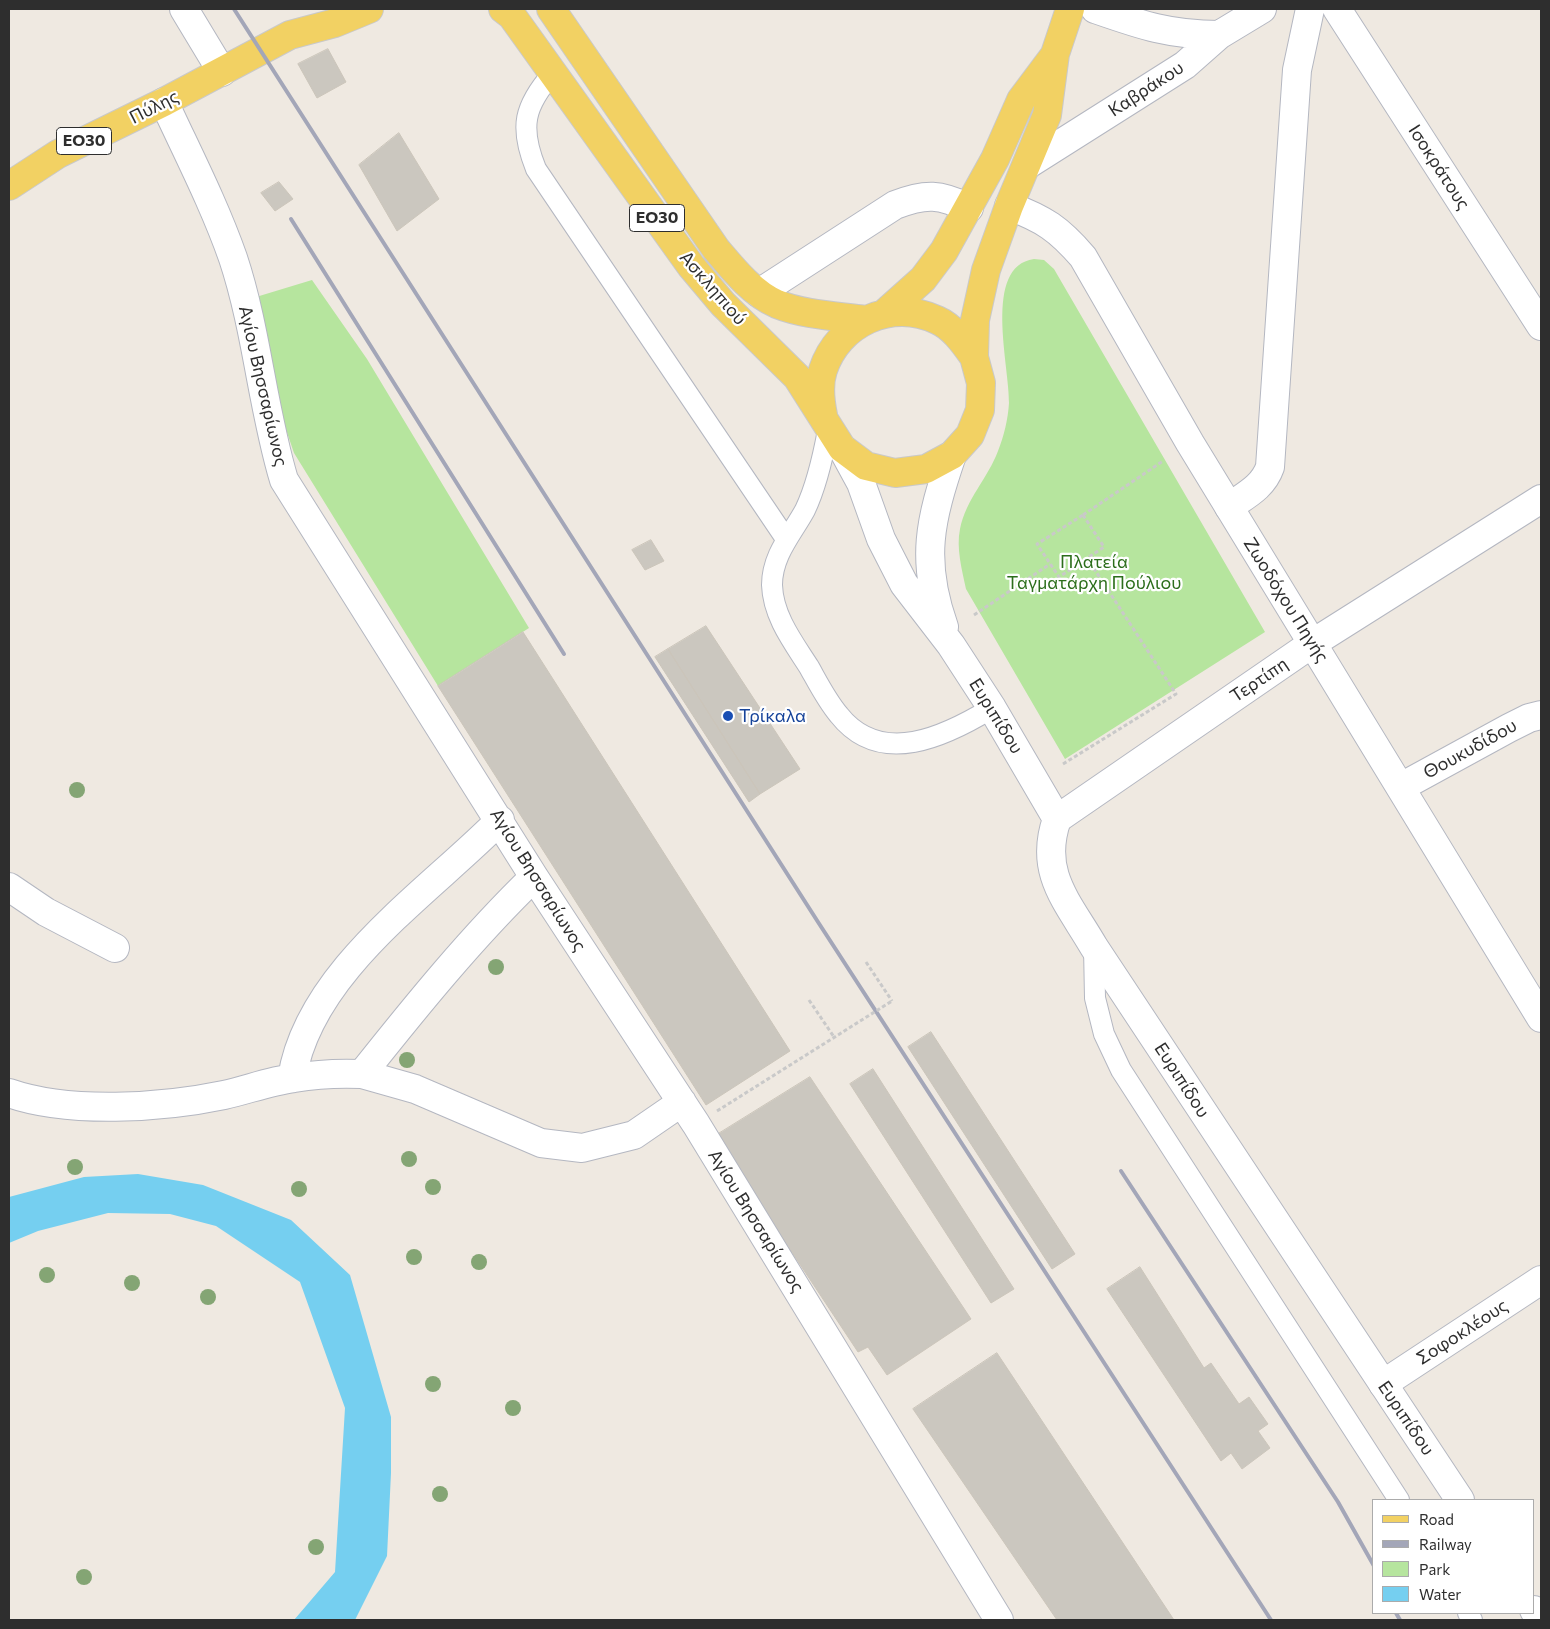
<!DOCTYPE html>
<html>
<head>
<meta charset="utf-8">
<style>
	body { margin:0 }
	#map { position:relative; width:1550px; height:1629px; overflow:hidden; background:#efe9e1; font-family:Commissioner,sans-serif }
	canvas { display:block }
	.frame { position:absolute; inset:0; border:10px solid #2e2e2e; pointer-events:none }
	.legend { position:absolute; left:1372px; top:1499px; width:162px; height:115px; box-sizing:border-box; background:#fff; border:1px solid #ababab; margin:0; padding:6px 9px; list-style:none; font-size:15px; color:#2e2e2e }
	.legend li { display:flex; align-items:center; gap:10px; height:25px }
	.legend b { width:25px; border:1px solid #ababab }
</style>
</head>
<body>
<div id="map">
<canvas width="1550" height="1629"></canvas>
<div class="frame"></div>
<ul class="legend">
<li><b style="height:6px;background:#f2d163"></b>Road</li>
<li><b style="height:6px;background:#a3a6b8"></b>Railway</li>
<li><b style="height:14px;background:#b6e59e"></b>Park</li>
<li><b style="height:14px;background:#75cff0"></b>Water</li>
</ul>
</div>
<script>
const context = document.querySelector('canvas').getContext('2d');
context.lineJoin = 'round';
function paint(path, color) { context.fillStyle = color; context.fill(path, 'evenodd'); }
function strokePath(path, color, width, dash) { context.strokeStyle = color; context.lineWidth = width; context.lineCap = dash ? 'butt' : 'round'; context.setLineDash(dash || []); context.stroke(path); }
function drawText(font, color, halo, rows, align = 'center') {
  context.font = font + ' Commissioner,sans-serif'; context.lineWidth = 4.5; context.setLineDash([]); context.textBaseline = 'middle'; context.strokeStyle = halo; context.fillStyle = color; for (const [text, x, y, turn = 0] of rows) {
    context.save(); context.translate(x, y); context.rotate((+turn || 0) * Math.PI / 180); context.textAlign = isNaN(turn) ? turn : align; if (halo) context.strokeText(text, 0, 0); context.fillText(text, 0, 0); context.restore();
  }
}
paint(new Path2D(`
	M1034 259 1044 260 1054 269 1265 632 1065 759 966 589C962 570 956 548 960 529 966 499 988 478 998 451 1004 436 1008 419 1009 403 1010 367 982 266 1034 259Z
	M312 280 367 359 529 628 438 686 294 453 272 388 256 297Z`), '#b6e59e');
paint(new Path2D(`
	M138 1174 203 1185 291 1220 350 1275 391 1417V1473L387 1556 355 1620H294L335 1572 345 1408 300 1282 216 1226 170 1214 108 1213 38 1231 9 1243V1197L84 1177Z`), '#75cff0');
const building = new Path2D(`
	M328 49 346 82 317 98 298 64Z
	M399 133 439 199 397 231 359 165Z
	M279 182 293 199 275 211 261 193Z
	M651 540 664 561 645 570 632 550Z
	M706 626 800 769 760 794 668 649Z
	M523 632 790 1051 706 1105 438 686Z
	M668 649 760 794 749 802 655 657Z
	M931 1032 1075 1254 1052 1269 908 1047Z
	M873 1069 1014 1289 991 1303 850 1084Z
	M810 1077 971 1319 887 1375 868 1347 858 1352 715 1136Z
	M1140 1267 1204 1368 1211 1363 1239 1404 1249 1397 1268 1424 1258 1431 1270 1448 1242 1469 1231 1453 1221 1461 1107 1289Z
	M997 1353 1174 1620H1057L913 1409Z`);
paint(building, '#cbc7bf');
strokePath(building, '#cbc5ba', 1);
const service = new Path2D(`
	M553 73C524 106 519 127 536 169L786 539
	M828 430C823 457 817 485 805 510 792 534 772 555 772 585 773 616 793 642 809 667 818 683 827 701 839 715 881 768 946 736 992 708
	M1094 947 1095 998 1104 1034 1121 1070 1399 1500
	M1468 1613 1472 1620`);
const minor = new Path2D(`
	M184 9 222 72
	M1337 9 1541 326
	M164 102C188 154 214 204 233 258 257 330 262 407 284 480L534 877 696 1124 999 1620
	M759 293 895 205C926 193 940 194 969 208
	M1229 507C1246 495 1263 487 1270 467L1297 70 1310 9
	M1401 787 1509 728 1529 718 1541 715
	M1057 819 1313 643 1541 499
	M9 887 46 912 115 948
	M362 1074 415 1089 541 1143 582 1148 634 1135 682 1102
	M292 1078C309 971 428 893 500 820
	M9 1093C69 1114 162 1108 224 1095 247 1090 270 1081 294 1078 317 1074 339 1073 362 1074 416 1006 472 937 534 877
	M1383 1384 1541 1280`);
const tertiary = new Path2D(`
	M1095 9C1141 25 1169 35 1219 35
	M1027 165 1185 65 1219 35 1262 9
	M1009 206C1044 219 1059 229 1083 257L1190 443 1541 1018
	M842 448 861 483 881 539 904 584 951 645 992 708 1057 819C1038 873 1068 902 1094 947L1460 1500
	M944 627C920 560 930 520 952 455
	M1534 1610 1540 1620`);
const primary = new Path2D(`
	M503 9 512 16 691 266 723 304 797 377 842 448 866 466 895 473 926 469 952 455 970 435 980 410 981 383 974 357 975 320 986 270 1009 206 1047 115 1055 54 1070 9
	M551 9 716 249C733 269 752 293 777 304 804 315 837 316 866 320
	M9 186 58 154 164 102 290 35 335 23 369 9
	M885 313 923 279 944 251 995 159 1021 100 1054 56
	M823 415C820 400 818 385 823 370 838 323 892 298 937 320 953 327 964 343 974 357`);
strokePath(service, '#b4b7c1', 22);
strokePath(minor, '#b4b7c1', 30);
strokePath(tertiary, '#b4b7c1', 30);
strokePath(primary, '#c9c9c9', 30);
strokePath(new Path2D(`
	M1083 515 1104 547 1059 577 1037 544Z
	M1083 515 1163 461
	M974 615 1050 564
	M1063 764 1176 694 1087 558
	M866 962 892 1001
	M809 1000 834 1037`), '#c9c9c9', 3, [4, 2.5]);
strokePath(service, '#fff', 20);
strokePath(minor, '#fff', 28);
strokePath(tertiary, '#fff', 28);
strokePath(primary, '#f2d163', 28);
strokePath(new Path2D(`
	M234 9 818 922 1271 1620
	M291 219 564 654
	M1121 1171 1338 1502 1374 1566
	M1396 1613 1400 1620`), '#a3a6b8', 4);
strokePath(new Path2D(`
	M717 1111 892 1001`), '#c9c9c9', 3, [4, 2.5]);
context.fillStyle = '#84a574';
for (const [x, y] of [
	[77,790],
	[496,967],
	[407,1060],
	[409,1159],
	[75,1167],
	[433,1187],
	[299,1189],
	[414,1257],
	[479,1262],
	[47,1275],
	[132,1283],
	[208,1297],
	[433,1384],
	[513,1408],
	[440,1494],
	[316,1547],
	[84,1577]
]) { context.beginPath(); context.arc(x, y, 8, 0, 2 * Math.PI); context.fill(); }
for (const [x, y, r, color] of [
	[728,716,6,"#1a4fb4"]
]) { const dot = new Path2D(); dot.arc(x, y, r, 0, 2 * Math.PI); context.fillStyle = color; context.fill(dot); strokePath(dot, '#fff', 2); }
for (const [x, y, w] of [
	[84,141,55],
	[657,218,55]
]) { const box = new Path2D(); box.roundRect(x - w / 2, y - 13.5, w, 27, 4); context.fillStyle = '#fff'; context.fill(box); strokePath(box, '#2e2e2e', 1); }
drawText('bold 16px', '#2e2e2e', null, [
	["ΕΟ30",84,141],
	["ΕΟ30",657,218]
]);
drawText('18px', '#2e2e2e', '#fff', [
	["Καβράκου",1146,89,-33],
	["Πύλης",154,107,-27],
	["Ισοκράτους",1439,167,57],
	["Ασκληπιού",713,288,49],
	["Αγίου Βησσαρίωνος",263,386,77],
	["Ζωοδόχου Πηγής",1286,600,58],
	["Τερτίπη",1259,680,-34],
	["Ευριπίδου",996,716,58],
	["Θουκυδίδου",1470,749,-29],
	["Αγίου Βησσαρίωνος",538,880,58],
	["Ευριπίδου",1182,1080,57],
	["Αγίου Βησσαρίωνος",756,1221,58],
	["Σοφοκλέους",1462,1332,-33],
	["Ευριπίδου",1406,1418,56]
]);
drawText('18px', '#2c6e1b', '#fff', [
	["Πλατεία",1094,562],
	["Ταγματάρχη Πούλιου",1094,583]
]);
drawText('18px', '#164399', '#fff', [
	["Τρίκαλα",739,716]
], 'left');
</script>
</body>
</html>
